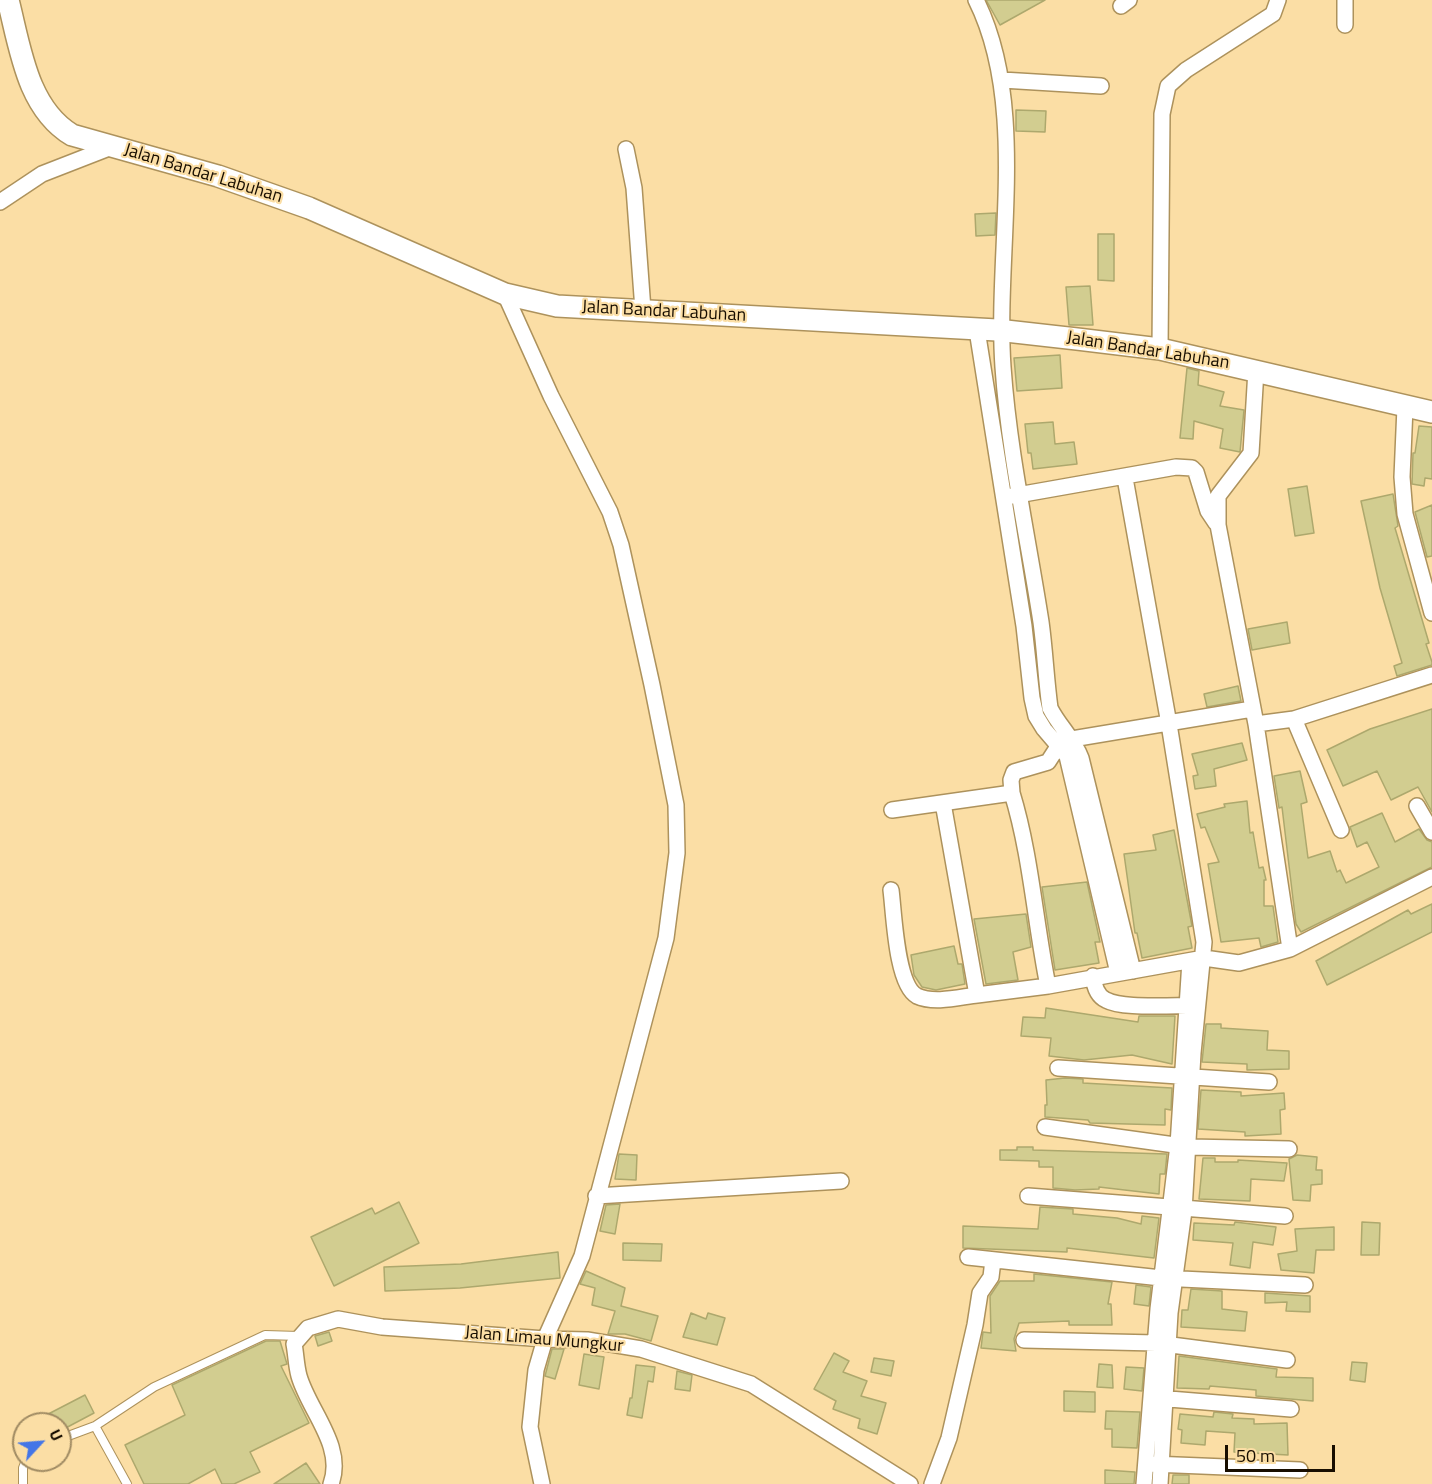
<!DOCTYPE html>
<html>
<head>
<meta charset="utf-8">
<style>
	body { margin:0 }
	#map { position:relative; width:1432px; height:1484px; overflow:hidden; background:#fbdea5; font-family:"Titillium Web",sans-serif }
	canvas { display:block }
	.north { position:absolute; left:12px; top:1412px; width:60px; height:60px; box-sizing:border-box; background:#fbdea5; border:2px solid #a08b63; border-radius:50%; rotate:64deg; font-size:16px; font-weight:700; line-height:24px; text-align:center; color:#180e00 }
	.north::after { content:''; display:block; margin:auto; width:21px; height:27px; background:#4476e7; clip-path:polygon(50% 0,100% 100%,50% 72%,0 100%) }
	.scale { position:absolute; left:1225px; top:1445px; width:110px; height:27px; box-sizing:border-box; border:3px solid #180e00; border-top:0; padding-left:8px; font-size:18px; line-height:21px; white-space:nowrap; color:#180e00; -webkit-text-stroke:4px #fbdea5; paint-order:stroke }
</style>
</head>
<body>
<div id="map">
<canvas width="1432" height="1484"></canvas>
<div class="north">U</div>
<div class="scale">50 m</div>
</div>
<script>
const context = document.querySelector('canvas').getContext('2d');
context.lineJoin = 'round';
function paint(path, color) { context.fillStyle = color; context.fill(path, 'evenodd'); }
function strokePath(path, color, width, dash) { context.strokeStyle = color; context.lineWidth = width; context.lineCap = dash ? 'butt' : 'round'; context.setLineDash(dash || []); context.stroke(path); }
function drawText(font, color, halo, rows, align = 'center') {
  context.font = font + ' "Titillium Web",sans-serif'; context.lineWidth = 4.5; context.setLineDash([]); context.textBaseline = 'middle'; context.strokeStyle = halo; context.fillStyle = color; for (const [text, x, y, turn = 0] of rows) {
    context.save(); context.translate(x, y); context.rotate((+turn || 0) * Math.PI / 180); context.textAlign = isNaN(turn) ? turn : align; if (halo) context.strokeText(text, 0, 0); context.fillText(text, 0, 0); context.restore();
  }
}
const building = new Path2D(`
	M986 0H1045L1000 25Z
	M1016 110 1046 111 1045 132 1016 131Z
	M996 213 995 235 976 236 975 214Z
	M1098 234H1114V281L1098 280Z
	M1090 286 1093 325H1069L1066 287Z
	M1060 355 1062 388 1017 391 1014 358Z
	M1187 368 1199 371 1198 385 1224 392 1220 406 1244 410 1240 452 1220 448 1223 429 1194 421 1193 439 1180 438Z
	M1053 422 1055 444 1074 442 1077 464 1033 469 1031 453H1028L1025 424Z
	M1419 426 1432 427V479L1425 478 1424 486 1412 484 1413 453H1415Z
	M1307 486 1314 533 1295 536 1288 489Z
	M1393 494 1398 526 1395 528 1429 643 1426 644 1432 662V665L1397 676 1394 666 1402 663 1380 588 1361 501Z
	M1432 505V556L1427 557 1415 512Z
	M1287 622 1290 643 1252 650 1248 629Z
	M1238 686 1241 701 1207 707 1204 694Z
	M1432 709V812L1418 787 1391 800 1377 771 1343 786 1327 750 1370 729Z
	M1242 743 1247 760 1214 769 1216 786 1195 789 1193 776 1198 775 1192 754Z
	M1300 771 1307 802 1301 804 1308 858 1330 851 1337 872 1340 870 1346 883 1379 867 1367 842 1357 847 1350 827 1382 813 1395 842 1419 829 1427 840 1432 842V867L1301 932 1296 924 1282 807 1279 808 1274 776Z
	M1247 801 1250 833 1253 832 1259 868 1263 867 1266 880H1264V906H1273L1278 942 1261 947 1259 938 1221 942 1208 864 1219 862 1205 827 1201 828 1197 814 1225 807 1224 804Z
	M1174 830 1192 926 1188 927 1192 948 1142 958 1137 933H1135L1124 854 1156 850 1153 835Z
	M1087 882 1100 942H1095L1099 963 1055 970 1042 887Z
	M1432 904V932L1327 985 1316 961 1408 910 1411 914Z
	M1026 914 1031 947 1013 952 1018 980 986 984 974 919Z
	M954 946 958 964H962L965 984 936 990 922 987 914 975 911 955Z
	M1046 1008 1138 1022 1139 1016H1175L1172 1064 1132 1055 1084 1060 1049 1056 1051 1038 1021 1036 1023 1017 1045 1018Z
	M1206 1024H1221V1028L1268 1031 1267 1050 1289 1051V1069L1247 1070V1064L1202 1062Z
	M1065 1078 1083 1079V1083L1172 1088 1171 1110 1165 1109V1125L1090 1123 1088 1120 1045 1117V1105H1047L1046 1080Z
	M1201 1090 1241 1092V1096L1284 1093 1285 1109 1280 1110 1281 1134 1245 1136V1132L1198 1129Z
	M1017 1147H1033V1150L1167 1154 1165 1174H1160L1159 1194 1099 1187V1189L1075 1190 1053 1188V1167H1039V1161L1000 1160V1150H1017Z
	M619 1154 637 1155 636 1180 615 1179Z
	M1297 1155 1317 1157 1316 1170H1322V1184L1311 1185 1310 1201 1293 1200 1289 1159Z
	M1203 1158H1215V1162H1238V1160L1287 1163 1284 1181 1251 1179 1250 1201 1199 1199Z
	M399 1202 419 1243 334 1286 311 1237 372 1208 375 1214Z
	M620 1204 615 1234 600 1231 606 1205Z
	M1040 1207 1073 1209V1214L1117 1218 1141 1224 1142 1216 1159 1218 1154 1258 1067 1248V1252L963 1248V1226L1038 1229Z
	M1235 1222 1276 1227 1273 1245 1253 1242 1250 1268 1230 1265 1233 1243 1193 1240 1194 1223 1234 1225Z
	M1362 1222 1380 1223 1379 1255H1361Z
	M1334 1227V1250H1316L1314 1273 1281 1270 1278 1254 1297 1251 1295 1229Z
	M623 1243 662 1244 661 1261 623 1260Z
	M558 1252 560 1278 460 1288 385 1291 384 1267 461 1264Z
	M586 1271 625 1288 621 1306 658 1316 651 1341 625 1334H608L615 1311 592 1305 595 1288 580 1284Z
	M1034 1274 1112 1282 1108 1304H1111L1112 1325H1069V1321L1019 1323 1014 1339 1016 1351 981 1348 983 1332 991 1333 990 1296 1000 1281H1034Z
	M1136 1285 1151 1287 1149 1306 1134 1304Z
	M1191 1289 1222 1291V1309L1247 1312 1245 1331 1181 1327 1182 1310H1188Z
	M1265 1293 1310 1296V1312L1286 1311 1287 1302 1265 1303Z
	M691 1313 706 1319 708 1313 725 1318 717 1345 683 1337Z
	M329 1332 332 1341 318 1346 315 1336Z
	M266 1341H280L287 1364 281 1366 309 1423 250 1452 260 1472 234 1484H222L215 1469 188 1484H144L125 1445 185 1415 172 1385Z
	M552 1349H564L555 1379 545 1376Z
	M834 1353 849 1361 843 1372 867 1381 861 1396 886 1403 877 1434 858 1428 860 1419 833 1409 836 1401 814 1389Z
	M584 1354 604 1357 599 1389 579 1385Z
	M1179 1356 1277 1369 1276 1377 1313 1378V1401L1256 1396V1390L1210 1386 1209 1389 1177 1388Z
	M874 1358 894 1361 891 1376 871 1372Z
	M1352 1362 1367 1363 1365 1382 1350 1380Z
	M1099 1364 1112 1365 1113 1388 1097 1387Z
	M636 1365 655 1367 653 1382 648 1381 642 1418 627 1415 630 1398H632Z
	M1126 1367 1144 1368 1142 1391 1124 1389Z
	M677 1371 692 1375 690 1391 675 1389Z
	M1064 1391 1095 1392V1412L1064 1411Z
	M85 1395 94 1413 60 1431V1424H29Z
	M1106 1411 1140 1412 1137 1448 1112 1447V1429H1105Z
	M1214 1412 1233 1414 1232 1418 1254 1419V1424L1287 1423 1288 1455 1234 1452 1235 1433 1206 1431 1205 1445 1181 1443 1182 1430 1178 1429 1180 1414 1213 1417Z
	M306 1463 320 1484H274Z
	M1105 1470 1135 1472 1134 1484H1105Z
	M1173 1475H1189V1484H1172Z`);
paint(building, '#d2cd90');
strokePath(building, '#ada86d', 1.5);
const lane = new Path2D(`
	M95 1426 127 1484
	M60 1439 95 1426 154 1387 265 1335 299 1336
	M23 1484V1468L26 1460`);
const street = new Path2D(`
	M976 0C1029 106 995 251 1003 367 1009 453 1028 538 1041 622 1045 651 1046 679 1050 708 1059 726 1074 739 1081 758L1133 971
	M1345 0V25
	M1121 6 1129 0
	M1002 80 1101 86
	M626 149 634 188 643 310
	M0 202 42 174 114 146
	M505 294 551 396 610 512 621 545 652 685 676 805 677 853 666 938 582 1256 545 1339 536 1370 530 1427 542 1484
	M977 330 1024 626 1032 698 1036 716 1044 729 1067 756 1118 973
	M1160 349 1162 114 1168 86 1186 70 1273 14 1278 0
	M1256 370 1251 453 1218 496V525L1256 724 1290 949
	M1405 407 1402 477 1405 514 1432 613
	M1125 478 1169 724 1204 942 1193 1053 1184 1211 1170 1313 1160 1484
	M1012 496 1176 467 1192 468 1196 472 1208 511 1216 523
	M1294 719 1432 675
	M1256 724 1294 719 1341 830
	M1012 793 1011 780 1014 772 1048 762 1059 745 1072 739 1252 709
	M943 803 977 995 1048 986
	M1417 806 1432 832
	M892 810 1012 793C1031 855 1035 922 1048 986L1204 958 1239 963 1290 949 1432 877
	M891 890C894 912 896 985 917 996 934 1004 960 997 977 995
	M1093 976C1094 985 1097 996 1106 1000 1123 1009 1167 1005 1187 1006
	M1058 1068 1269 1082
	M1045 1127 1189 1147 1289 1149
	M596 1196 841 1181
	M1028 1196 1285 1216
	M968 1257 1161 1278 1305 1285
	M1024 1340 1156 1343 1287 1360
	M1157 1398 1291 1409
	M1152 1464 1300 1470
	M331 1484C345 1446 309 1411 299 1376 296 1365 296 1354 294 1344L308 1328 338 1319 382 1327 545 1339 587 1340 641 1349 751 1384 910 1484
	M932 1484 949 1438 975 1325 980 1293 991 1277 993 1260
	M1144 1484 1158 1309 1178 1145 1190 961`);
const secondary = new Path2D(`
	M8 0C20 47 27 108 72 135L218 176 309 208 505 294 557 306 997 330 1077 339 1160 349 1432 412`);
strokePath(lane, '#ad925c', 10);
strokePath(street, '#ad925c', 18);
strokePath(secondary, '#ad925c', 24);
strokePath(lane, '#fff', 8);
strokePath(street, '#fff', 15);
strokePath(secondary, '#fff', 21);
drawText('18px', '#180e00', '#fbdea5', [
	["Jalan Bandar Labuhan",203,174,17],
	["Jalan Bandar Labuhan",664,312,3],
	["Jalan Bandar Labuhan",1148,351,9],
	["Jalan Limau Mungkur",544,1340,5]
]);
</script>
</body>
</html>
